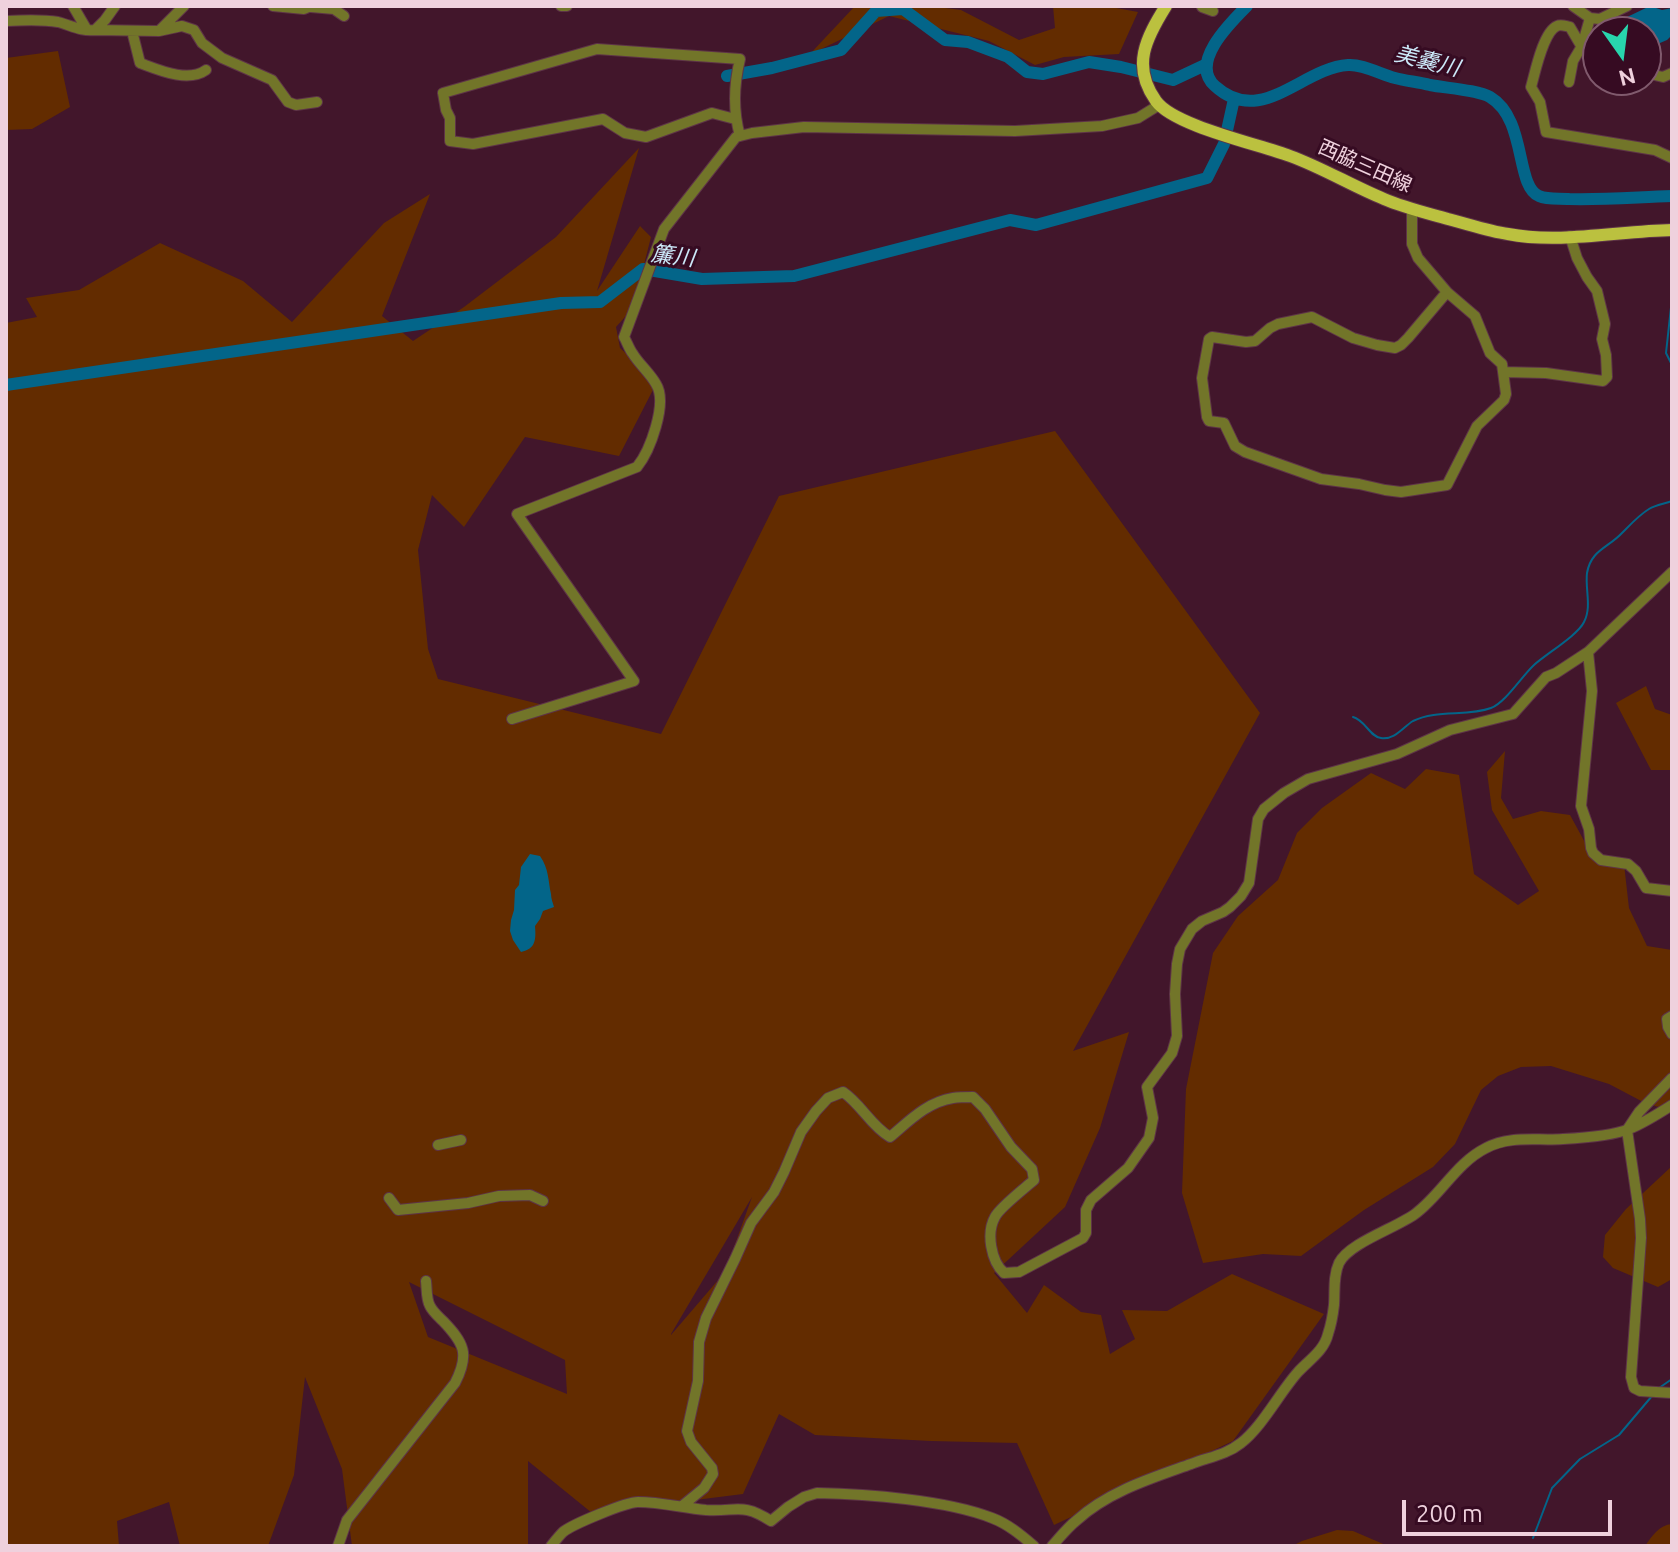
<!DOCTYPE html>
<html>
<head>
<meta charset="utf-8">
<style>
	body { margin:0 }
	#map { position:relative; width:1678px; height:1552px; overflow:hidden; background:#42162b; font-family:Ubuntu,sans-serif }
	canvas { display:block }
	.frame { position:absolute; inset:0; border:8px solid #efd1dd; pointer-events:none }
	.north { position:absolute; left:1582px; top:16px; width:80px; height:80px; box-sizing:border-box; background:#360b22; border:2px solid #805a6d; border-radius:50%; rotate:166deg; font-size:22px; font-weight:700; line-height:32px; text-align:center; color:#efd1dd }
	.north::after { content:''; display:block; margin:auto; width:28px; height:36px; background:#28d5ad; clip-path:polygon(50% 0,100% 100%,50% 72%,0 100%) }
	.scale { position:absolute; left:1402px; top:1500px; width:210px; height:36px; box-sizing:border-box; border:4px solid #efd1dd; border-top:0; padding-left:10px; font-size:24px; line-height:28px; white-space:nowrap; color:#efd1dd; -webkit-text-stroke:6px #360b22; paint-order:stroke }
</style>
</head>
<body>
<div id="map">
<canvas width="1678" height="1552"></canvas>
<div class="frame"></div>
<div class="north">N</div>
<div class="scale">200 m</div>
</div>
<script>
const context = document.querySelector('canvas').getContext('2d');
context.lineJoin = 'round';
function paint(path, color) { context.fillStyle = color; context.fill(path, 'evenodd'); }
function strokePath(path, color, width, dash) { context.strokeStyle = color; context.lineWidth = width; context.lineCap = dash ? 'butt' : 'round'; context.setLineDash(dash || []); context.stroke(path); }
function drawText(font, color, halo, rows, align = 'center') {
  context.font = font + ' Ubuntu,"Noto Sans JP",sans-serif'; context.lineWidth = 6; context.setLineDash([]); context.textBaseline = 'middle'; context.strokeStyle = halo; context.fillStyle = color; for (const [text, x, y, turn = 0] of rows) {
    context.save(); context.translate(x, y); context.rotate((+turn || 0) * Math.PI / 180); context.textAlign = isNaN(turn) ? turn : align; if (halo) context.strokeText(text, 0, 0); context.fillText(text, 0, 0); context.restore();
  }
}
paint(new Path2D(`
	M855 6H929L961 10 1019 40 1055 28 1053 6H1105L1138 12 1119 54 1064 57 1035 65 989 41 889 16 809 55Z
	M58 51 70 107 32 129 6 130V58Z
	M639 148 597 291 640 226 651 237 633 308 616 327 620 348 657 382 619 456 525 437 464 527 432 495 418 550 428 649 438 679 661 734 779 496 1055 431 1260 713 1073 1051 1129 1032 1100 1128 1065 1207 994 1273 1027 1313 1044 1285 1081 1312 1101 1315 1110 1354 1135 1339 1122 1310 1167 1311 1232 1274 1324 1314 1233 1441 1054 1525 1017 1443 931 1441 815 1435 779 1414 743 1494 592 1513 528 1461V1546H352L342 1469 305 1377 294 1475 268 1546H180L169 1502 117 1521 119 1546H6V323L37 317 26 298 79 290 160 243 243 281 292 322 384 223 430 194 382 316 413 341 464 307 556 237ZM752 1197 725 1272 671 1335V1334ZM409 1282 565 1360 567 1394 428 1337Z
	M1646 686 1655 709 1672 715V770H1651L1616 703Z
	M1505 751 1501 798 1513 819 1541 811 1570 815 1594 859 1624 864 1629 908 1647 946 1672 950V1111L1645 1103 1609 1084 1551 1066 1521 1067 1498 1076 1481 1090 1455 1144 1433 1167 1364 1210 1301 1256 1263 1254 1203 1263 1182 1193 1186 1089 1213 953 1238 916 1278 880 1297 833 1322 808 1371 773 1405 789 1426 769 1459 775 1474 874 1518 905 1539 891 1492 810 1487 772Z
	M1672 1166V1279L1658 1287 1613 1268 1603 1257 1605 1235 1626 1209Z
	M1672 1524V1546H1645C1652 1536 1659 1525 1672 1524Z
	M1337 1530 1353 1531 1388 1546H1292L1302 1541Z`), '#632c00');
paint(new Path2D(`
	M1650 6 1662 10 1672 8V35L1667 40 1660 43 1655 52 1657 60 1646 62V32H1599L1611 19 1625 18Z
	M530 854 540 856C549 869 548 880 551 894 551 899 553 903 554 907L543 911 540 919 535 926C536 939 536 949 521 952L513 940 510 931 511 920 514 910 515 890 519 885 521 867Z`), '#036589');
strokePath(new Path2D(`
	M1672 298 1666 353 1672 365
	M1353 717C1365 720 1370 737 1381 738 1395 740 1403 727 1413 721 1437 709 1467 717 1491 708 1505 703 1522 676 1534 665 1546 654 1578 635 1584 622 1592 607 1585 589 1587 573 1591 550 1608 548 1622 533 1630 525 1639 515 1649 509 1656 505 1664 504 1672 501
	M1659 1388 1672 1379
	M1533 1538 1552 1488 1580 1459 1619 1435 1652 1396`), '#036589', 2);
strokePath(new Path2D(`
	M1247 6C1230 23 1189 63 1215 86 1261 128 1302 68 1348 65 1363 64 1380 74 1395 78 1406 81 1419 82 1430 85 1445 88 1478 90 1490 97 1527 119 1515 186 1539 196 1548 200 1560 198 1569 199 1603 200 1638 197 1672 196
	M727 76 772 68 841 50 876 11 903 9 945 40 968 42 1008 57 1027 72 1043 74 1089 62 1121 67 1173 80 1205 65
	M6 385 561 303 600 302 643 269 702 279 794 276 1010 220 1036 225 1207 178 1224 144 1234 99`), '#036589', 12);
const minor = new Path2D(`
	M73 6 87 30
	M273 6 304 9 311 6
	M561 6H567
	M1573 6 1590 18 1600 19 1627 6
	M311 7 334 9 344 16
	M1202 7 1213 11
	M6 21C23 20 41 19 58 22 70 25 82 32 95 30L105 20 115 6
	M95 30 159 31 184 6
	M132 31 140 63C159 70 188 83 206 70
	M159 31 182 26 194 30 202 43 222 58 272 80 288 102 296 105 317 102
	M1598 57 1580 44 1570 27C1565 26 1561 24 1557 26 1543 32 1535 73 1531 87L1540 102 1546 132 1655 150 1672 158
	M1646 73 1663 77 1672 73
	M1569 82 1573 61 1582 46 1590 18
	M735 119 712 113 646 137 625 133 603 119 473 144 450 141V118L446 110 443 93 597 49 740 59C734 84 733 111 740 136
	M1412 209V244L1418 258 1447 292
	M1447 292 1475 316 1490 353 1502 364 1506 394 1504 400 1477 426 1447 485 1401 492 1385 490 1359 484 1321 479 1245 452 1235 446 1224 423 1209 421 1207 417 1202 378 1209 339 1212 337 1246 342 1255 341 1270 328 1278 324 1312 317 1353 338 1377 345 1395 348 1401 345 1408 338Z
	M1503 372 1546 373 1603 381 1607 377 1606 355 1602 339 1605 324 1597 291 1587 277 1577 258 1570 236
	M1588 652 1592 691 1581 806 1589 829 1591 848 1593 853 1601 860 1628 864 1636 871 1646 888 1672 891
	M512 719 634 681 517 514 637 467C650 451 668 403 656 384 650 373 639 364 633 354 629 349 627 342 624 337L664 229 736 137 752 133 804 127 1015 131 1102 126 1138 118 1159 105
	M1672 1016 1667 1019 1668 1027 1672 1034
	M1672 1078 1639 1112 1627 1130 1640 1219 1641 1238 1631 1377 1634 1388 1640 1391 1672 1393
	M438 1145 461 1140
	M389 1198 398 1210 468 1203 499 1196 530 1195 543 1201
	M682 1506 704 1488 713 1474 712 1468 691 1442 687 1431 698 1381 699 1342 706 1318 735 1259 751 1223 774 1192 784 1172 801 1132 816 1111 828 1098 843 1092C861 1104 871 1126 890 1137 909 1121 927 1102 953 1098 959 1097 966 1097 973 1097L985 1109 1011 1147 1032 1169 1034 1180C1025 1188 999 1208 995 1217 986 1233 991 1261 1004 1273L1019 1272 1083 1238 1086 1233V1210L1091 1200 1128 1168 1149 1138 1153 1118 1147 1087 1172 1053 1177 1036 1175 994 1177 964 1180 949 1192 929 1202 921 1223 912 1230 907 1241 896 1249 883 1258 819 1264 809 1284 793 1308 779 1397 754 1450 730 1513 714 1546 677 1556 673 1588 652 1672 572
	M338 1546 347 1520 455 1383C470 1354 464 1343 443 1321 438 1316 433 1312 430 1306 426 1299 427 1289 426 1281
	M551 1546C555 1541 559 1536 563 1532 573 1524 626 1502 638 1502 661 1502 683 1508 706 1510 737 1512 742 1502 771 1521L788 1507 804 1497 817 1493C867 1494 946 1500 992 1518 1008 1524 1021 1535 1034 1546
	M1052 1546C1060 1537 1068 1527 1077 1520 1109 1491 1152 1478 1191 1464 1209 1457 1226 1455 1241 1443 1262 1427 1280 1392 1298 1372 1309 1360 1324 1351 1328 1334 1331 1325 1333 1314 1334 1305 1335 1291 1333 1276 1339 1263 1349 1243 1396 1228 1415 1214 1441 1195 1456 1163 1486 1148 1510 1135 1537 1141 1563 1139 1582 1138 1612 1136 1629 1129 1644 1123 1658 1114 1672 1105`);
const major = new Path2D(`
	M1166 6C1146 38 1131 66 1156 101 1174 126 1258 144 1290 156 1323 168 1352 186 1384 199 1405 208 1427 213 1448 219 1468 224 1488 231 1508 234 1559 244 1619 231 1672 230`);
strokePath(minor, '#5e3447', 12);
strokePath(major, '#5e3447', 14);
strokePath(minor, '#727529', 10);
strokePath(major, '#bbc13f', 12);
drawText('20px', '#efd1dd', '#360b22', [
	["西脇三田線",1365,166,24]
]);
drawText('italic 22px', '#cce9f9', '#360b22', [
	["美嚢川",1427,61,14],
	["簾川",673,256,7]
]);
</script>
</body>
</html>
